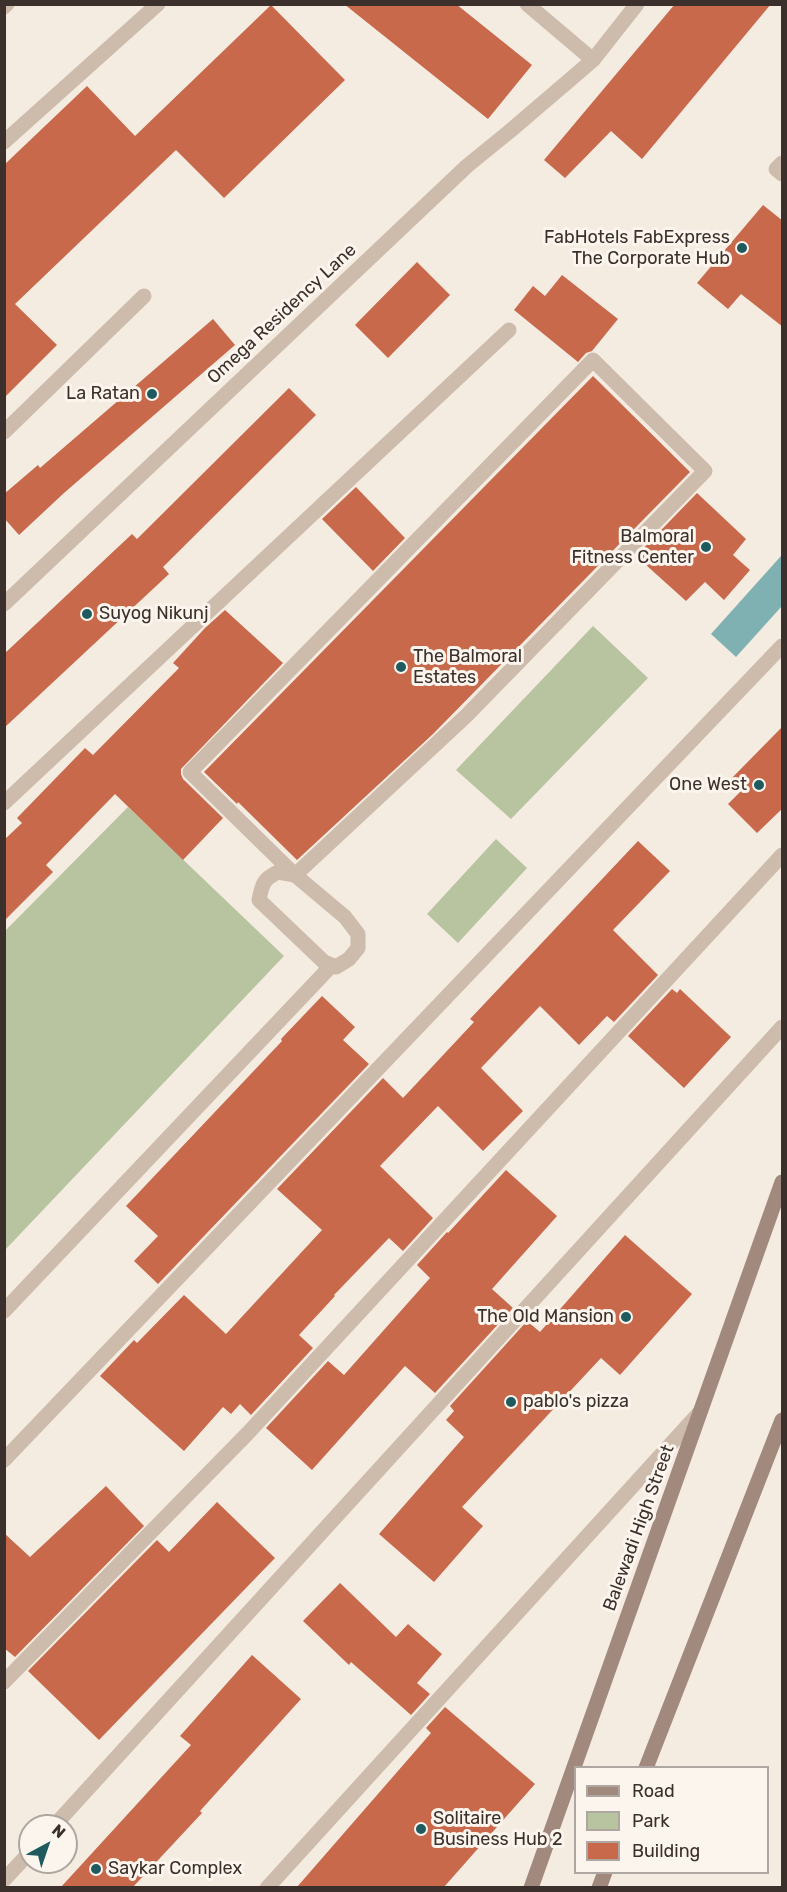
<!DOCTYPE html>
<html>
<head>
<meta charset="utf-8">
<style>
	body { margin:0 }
	#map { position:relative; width:787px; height:1892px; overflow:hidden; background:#f4ebe1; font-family:Rubik,sans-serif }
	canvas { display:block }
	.frame { position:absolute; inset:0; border:6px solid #3b302b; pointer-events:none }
	.legend { position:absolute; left:574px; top:1766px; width:195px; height:108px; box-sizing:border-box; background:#fbf5ee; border:2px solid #aea6a0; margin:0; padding:8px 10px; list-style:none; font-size:18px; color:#3b302b }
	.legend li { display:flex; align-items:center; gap:12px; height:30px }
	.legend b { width:30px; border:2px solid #aea6a0 }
	.north { position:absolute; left:18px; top:1814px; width:60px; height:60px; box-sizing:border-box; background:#fbf5ee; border:2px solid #aea6a0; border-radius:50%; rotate:40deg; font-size:16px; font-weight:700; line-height:24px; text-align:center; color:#3b302b }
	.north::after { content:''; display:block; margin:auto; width:21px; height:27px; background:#1f5a5e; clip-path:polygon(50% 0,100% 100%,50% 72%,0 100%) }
</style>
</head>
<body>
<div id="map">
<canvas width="787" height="1892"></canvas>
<div class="frame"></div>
<ul class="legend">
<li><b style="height:8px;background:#a18a7d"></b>Road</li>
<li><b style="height:16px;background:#b8c4a0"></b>Park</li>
<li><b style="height:16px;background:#c8694b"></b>Building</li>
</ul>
<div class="north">N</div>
</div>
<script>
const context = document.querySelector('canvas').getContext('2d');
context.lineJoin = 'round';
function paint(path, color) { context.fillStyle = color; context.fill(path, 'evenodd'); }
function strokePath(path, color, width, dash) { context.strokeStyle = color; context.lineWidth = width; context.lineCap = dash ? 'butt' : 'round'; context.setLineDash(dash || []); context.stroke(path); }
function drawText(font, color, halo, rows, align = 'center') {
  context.font = font + ' Rubik,sans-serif'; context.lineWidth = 6; context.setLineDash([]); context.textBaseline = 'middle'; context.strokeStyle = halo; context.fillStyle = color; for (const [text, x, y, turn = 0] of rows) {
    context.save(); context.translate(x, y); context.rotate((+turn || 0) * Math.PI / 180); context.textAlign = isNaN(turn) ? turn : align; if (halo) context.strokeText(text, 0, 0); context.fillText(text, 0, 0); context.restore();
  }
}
paint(new Path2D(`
	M593 626 648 678 511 819 456 770Z
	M128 807 284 956 5 1250V931Z
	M496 839 527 868 458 943 427 914Z`), '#b8c4a0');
paint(new Path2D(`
	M781 556 782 606 736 657 711 634Z`), '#7fb0b2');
paint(new Path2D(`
	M344 4H456L532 65 488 119Z
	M675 4H771L642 159 611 131 565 178 544 160Z
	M271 5 345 80 224 198 176 150 15 304 57 345 4 398V165L87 86 135 136Z
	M763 205 783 221V327L741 294 728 309 697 283Z
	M417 262 450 295 388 358 355 325Z
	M562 275 618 319 592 351 586 353 578 362 514 310 533 286 545 296Z
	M213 319 235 345 64 493 19 535 4 518V494L38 465 40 468Z
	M593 376 690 472 433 734 297 860 238 802 237 804 204 772Z
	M289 388 316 415 163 567 169 574 4 728V654L132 534 137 539Z
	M356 487 405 538 373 571 322 519Z
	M697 493 746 539 733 555 750 570 724 600 705 582 686 601 636 556Z
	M225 610 283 663 181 769V774L183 779 223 818 183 860 115 794 46 865 53 872 4 921V840L22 823 17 818 85 748 93 755 179 668 173 663 205 628Z
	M783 726V808L757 833 728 804 741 791 730 780Z
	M638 841 670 871 613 930 658 975 614 1022 607 1016 579 1045 540 1006 481 1068 523 1111 483 1151 438 1106 380 1166 433 1218 403 1251 389 1238 334 1295 335 1296 299 1335 313 1348 251 1415 240 1404 231 1414 223 1407 184 1451 100 1376 134 1340 137 1343 184 1295 226 1334 322 1230 277 1189 383 1078 403 1098 474 1022 470 1019Z
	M672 989 677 993 680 989 731 1037 684 1088 628 1036Z
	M322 996 355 1027 343 1040 369 1064 158 1284 134 1261 158 1236 126 1206 282 1041 281 1039Z
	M506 1170 557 1216 492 1289 513 1308 435 1393 405 1366 312 1470 266 1428 328 1361 344 1375 430 1278 417 1265 447 1232 448 1233Z
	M625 1235 692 1294 620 1375 601 1358 462 1507 483 1526 434 1582 379 1534 464 1437 446 1420 454 1411 450 1406 527 1321 540 1332Z
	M106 1486 144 1526 15 1657 4 1648V1533L30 1557Z
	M217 1502 275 1558 99 1740 28 1671 157 1540 169 1552Z
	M340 1583 396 1637 408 1624 442 1654 417 1683 430 1694 411 1715 351 1662 349 1665 303 1621Z
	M252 1655 301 1699 200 1811 202 1813 133 1887H61L191 1745 180 1736Z
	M445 1707 535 1784 444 1887H297L431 1733 426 1728Z`), '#c8694b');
strokePath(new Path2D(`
	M527 4 593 60
	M4 7 7 4
	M510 131 593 60 637 4
	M267 1888 700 1412`), '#cdbbac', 15);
strokePath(new Path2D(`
	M4 142 158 4
	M782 163 776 169 782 174
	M593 360 705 471 466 716 295 875 190 772Z
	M4 432 144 296
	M4 604 467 166 510 131
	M4 803 509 330
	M278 872 295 875 345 917 358 934V948L349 959 336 967 324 962 259 900C262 885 263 879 278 872Z
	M4 1311 332 965
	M4 1460 782 646
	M4 1682 248 1433 782 855
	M54 1826 782 1027
	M4 1880 30 1852`), '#cdbbac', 15);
strokePath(new Path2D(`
	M646 1768 782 1420
	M531 1888 782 1182
	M599 1888 605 1872`), '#a18a7d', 15);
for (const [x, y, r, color] of [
	[742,248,6,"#1f5a5e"],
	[152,394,6,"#1f5a5e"],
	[706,547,6,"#1f5a5e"],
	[87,614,6,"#1f5a5e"],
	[401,667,6,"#1f5a5e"],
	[759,785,6,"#1f5a5e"],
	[626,1317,6,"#1f5a5e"],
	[511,1402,6,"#1f5a5e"],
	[421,1829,6,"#1f5a5e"],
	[96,1869,6,"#1f5a5e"]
]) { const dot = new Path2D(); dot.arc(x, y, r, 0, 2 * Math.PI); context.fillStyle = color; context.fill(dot); strokePath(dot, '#fbf5ee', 2); }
drawText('18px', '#3b302b', '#fbf5ee', [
	["FabHotels FabExpress",730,238],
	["The Corporate Hub",730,259],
	["La Ratan",140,394],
	["Balmoral",694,537],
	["Fitness Center",694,558],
	["Suyog Nikunj",99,614,"left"],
	["The Balmoral",413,657,"left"],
	["Estates",413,678,"left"],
	["One West",747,785],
	["The Old Mansion",614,1317],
	["pablo's pizza",523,1402,"left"],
	["Solitaire",433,1819,"left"],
	["Business Hub 2",433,1840,"left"],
	["Saykar Complex",108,1869,"left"]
], 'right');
drawText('18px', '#3b302b', '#fbf5ee', [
	["Omega Residency Lane",282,314,-43],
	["Balewadi High Street",639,1528,-70]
]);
</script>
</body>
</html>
